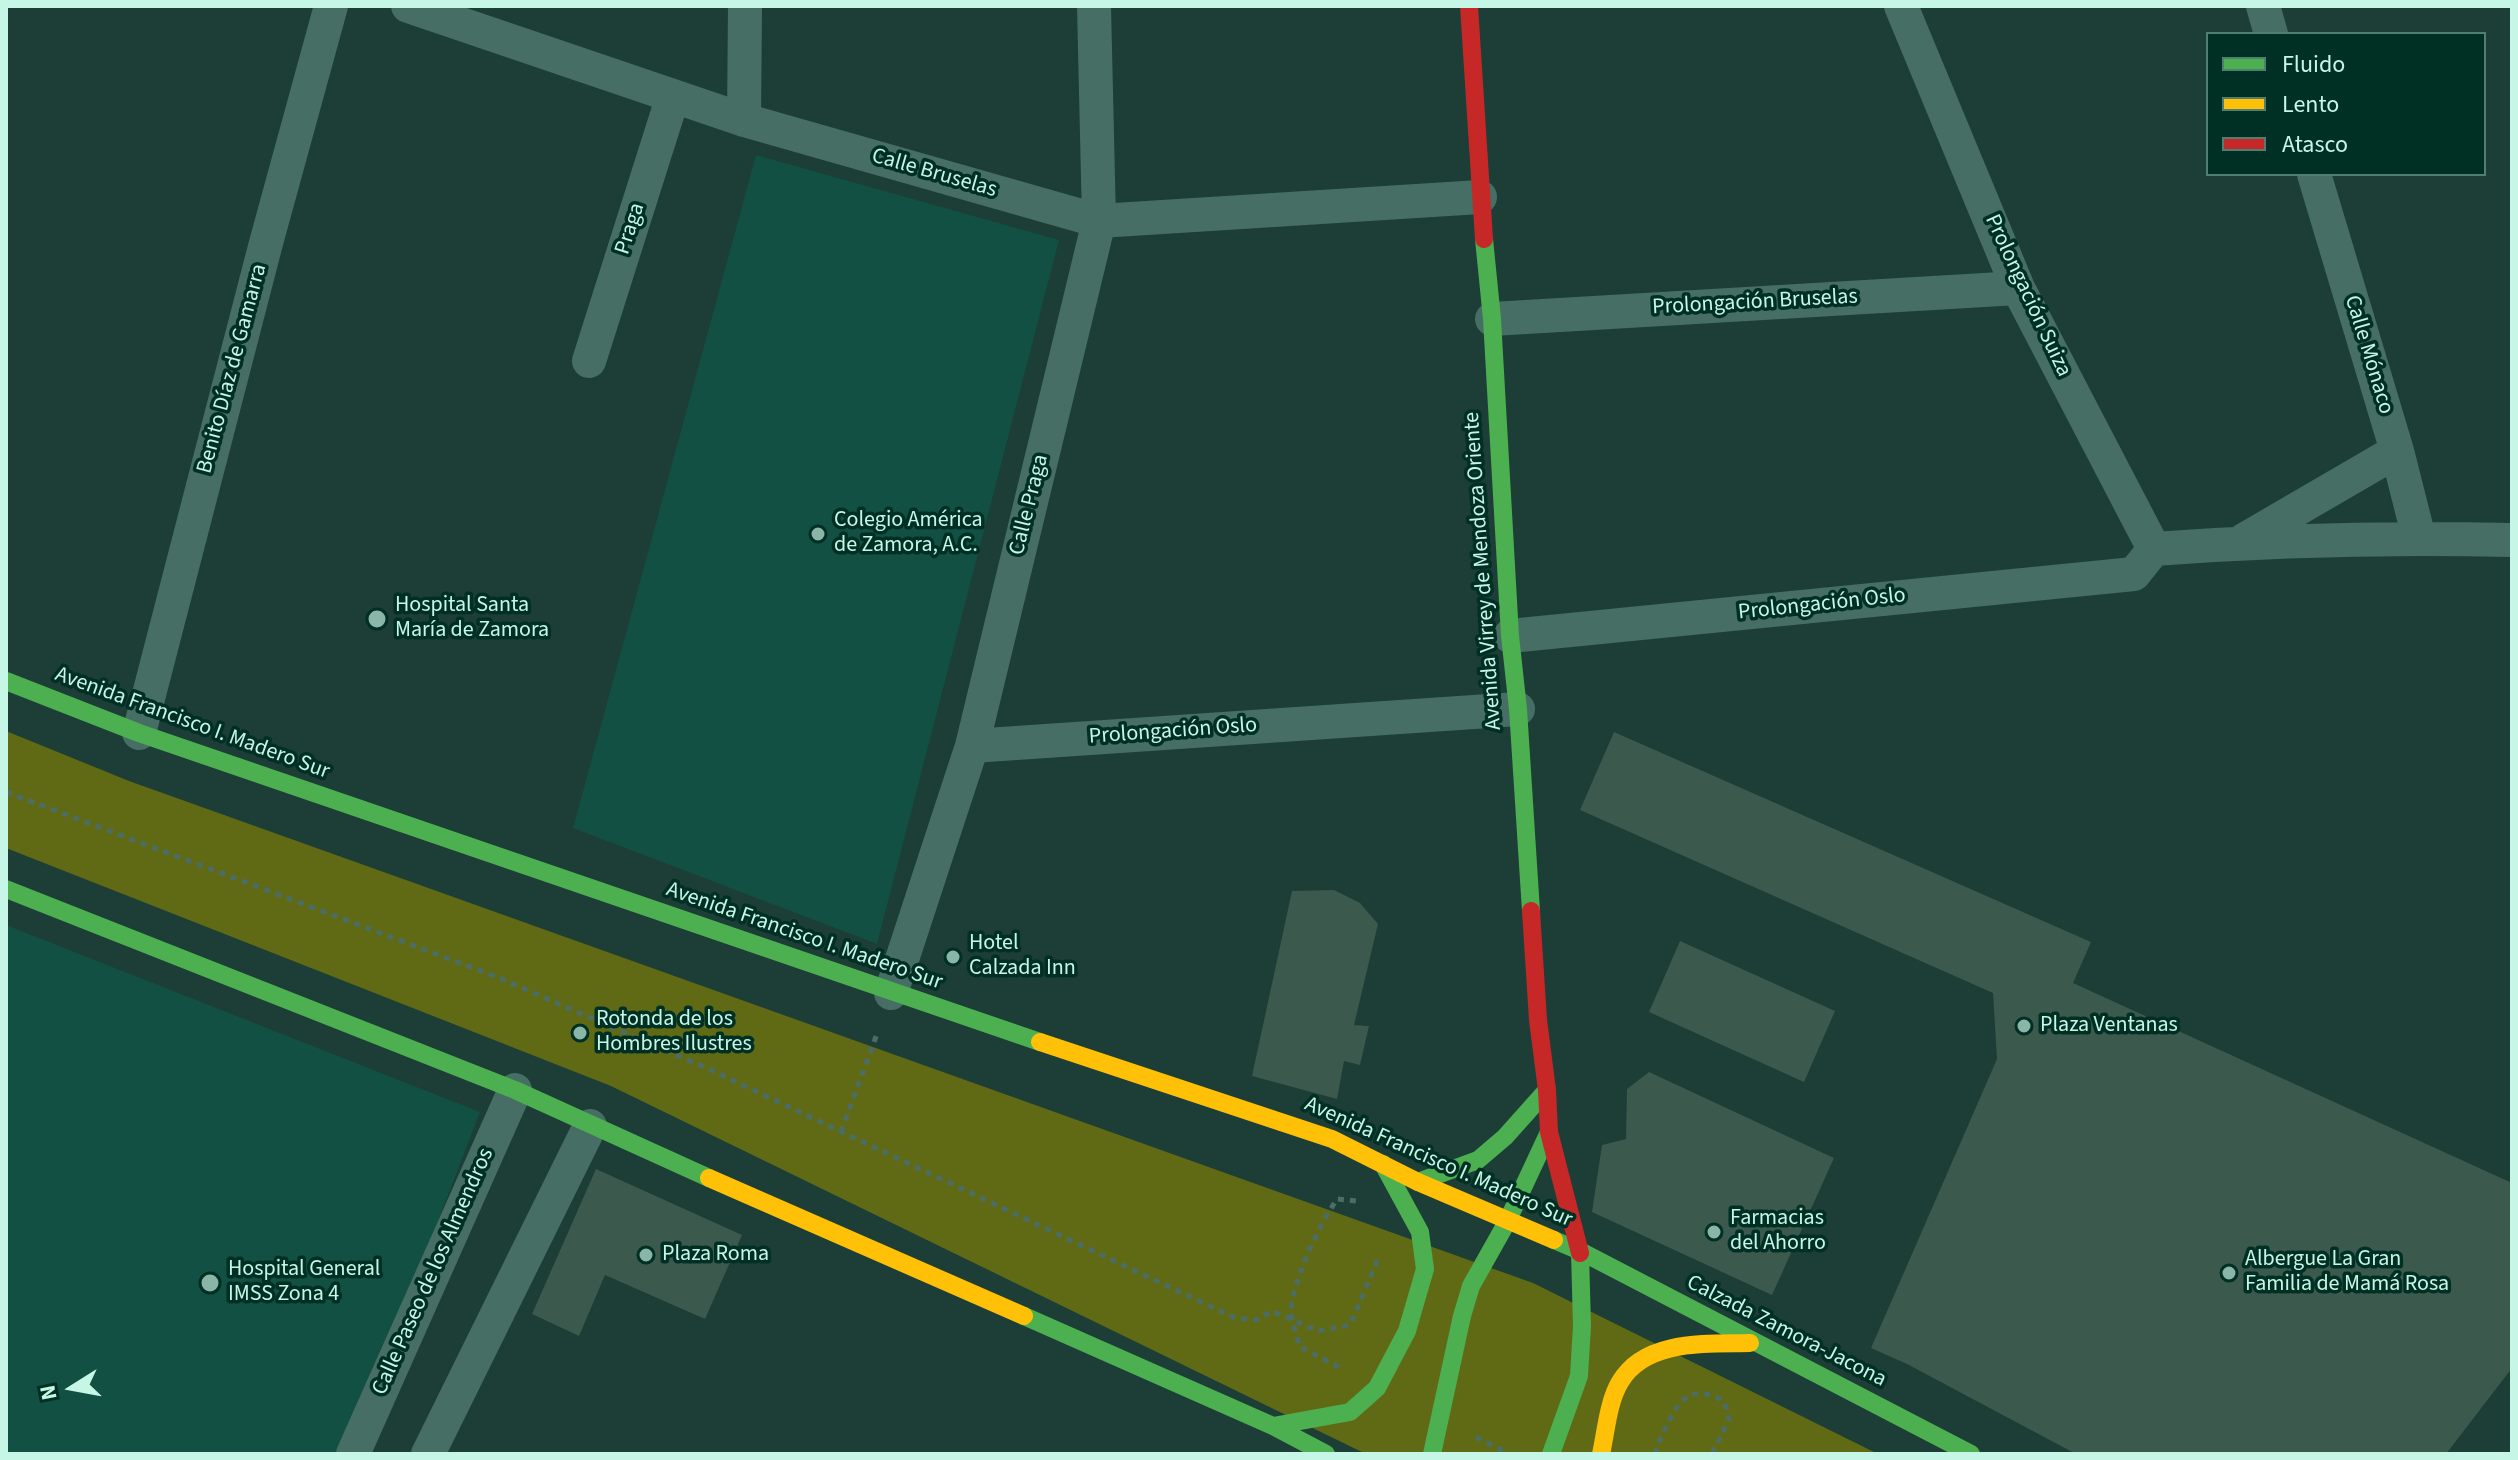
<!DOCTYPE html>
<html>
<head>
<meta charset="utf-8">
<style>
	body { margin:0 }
	#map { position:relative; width:2518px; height:1460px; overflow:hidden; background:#1c3e36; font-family:"Source Sans 3",sans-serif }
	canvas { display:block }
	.frame { position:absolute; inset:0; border:8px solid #c6f6e6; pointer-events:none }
	.legend { position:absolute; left:2206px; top:32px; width:280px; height:144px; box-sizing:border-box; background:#002f24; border:2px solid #4f7f72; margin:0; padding:10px 14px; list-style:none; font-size:24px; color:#c6f6e6 }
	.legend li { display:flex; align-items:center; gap:16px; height:40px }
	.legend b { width:40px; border:2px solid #4f7f72 }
	.north { position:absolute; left:32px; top:1348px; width:80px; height:80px; -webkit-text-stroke:6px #002f24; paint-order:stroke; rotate:259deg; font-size:22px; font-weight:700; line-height:32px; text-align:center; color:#c6f6e6 }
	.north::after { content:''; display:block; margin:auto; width:28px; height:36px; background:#c6f6e6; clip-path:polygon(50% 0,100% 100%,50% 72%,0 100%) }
</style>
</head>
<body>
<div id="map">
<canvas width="2518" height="1460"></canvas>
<div class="frame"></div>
<ul class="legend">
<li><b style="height:10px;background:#4caf50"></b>Fluido</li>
<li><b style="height:10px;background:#ffc107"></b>Lento</li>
<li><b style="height:10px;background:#c62828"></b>Atasco</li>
</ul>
<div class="north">N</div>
</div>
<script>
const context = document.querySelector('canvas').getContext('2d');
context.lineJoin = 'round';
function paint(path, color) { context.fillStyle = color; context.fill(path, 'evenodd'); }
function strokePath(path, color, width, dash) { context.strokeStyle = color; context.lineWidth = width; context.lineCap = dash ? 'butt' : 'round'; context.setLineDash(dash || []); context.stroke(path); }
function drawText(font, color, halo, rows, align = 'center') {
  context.font = font + ' "Source Sans 3",sans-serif'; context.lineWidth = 7; context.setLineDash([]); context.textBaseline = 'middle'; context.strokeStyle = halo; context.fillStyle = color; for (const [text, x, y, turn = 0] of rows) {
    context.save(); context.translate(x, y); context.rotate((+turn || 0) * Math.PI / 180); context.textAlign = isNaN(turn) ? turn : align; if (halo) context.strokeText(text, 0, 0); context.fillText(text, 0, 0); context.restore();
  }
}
paint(new Path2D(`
	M756 155 1059 240 877 944 573 828Z
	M6 925 480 1112 348 1454H6Z`), '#115042');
paint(new Path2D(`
	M6 731 129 781 1533 1283 1878 1454H1366L611 1086 6 848Z`), '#606a14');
paint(new Path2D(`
	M1614 732 2091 942 2073 983 2512 1183V1368L2446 1454H2076L1907 1364 1871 1348 1997 1059 1993 993 1580 810Z
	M1334 890 1360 903 1378 924 1354 1025 1369 1026 1360 1065 1344 1061 1337 1099 1252 1076 1292 891Z
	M1680 941 1835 1011 1804 1082 1649 1012Z
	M1649 1072 1834 1158 1772 1295 1592 1212 1602 1145 1626 1139 1627 1089Z
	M596 1169 742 1235 705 1319 605 1275 579 1336 532 1314Z`), '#3b594c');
strokePath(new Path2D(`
	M6 792 497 977 713 1071 1235 1318 1256 1320 1272 1311 1318 1331 1350 1325 1379 1257
	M841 1132 878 1031
	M1339 1367 1300 1347C1297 1336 1291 1321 1291 1310 1294 1277 1319 1226 1337 1199L1356 1201
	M1476 1437 1509 1454
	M1655 1454C1658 1443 1663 1433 1668 1423 1682 1395 1694 1385 1724 1401L1729 1419 1712 1454`), '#4c6d65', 5, [6, 6]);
strokePath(new Path2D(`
	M408 6 744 120 1099 221 1480 197
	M2263 6 2271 34
	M744 120 745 6
	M2314 174 2397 451 2419 538
	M1492 319 2018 288
	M589 361 673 96
	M2244 540 2397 451
	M2154 549C2273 540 2392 537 2512 540
	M1510 636 2134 574 2154 549 2018 288 1901 6
	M139 733 266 243 331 6
	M972 746 1518 709
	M891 993 972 746 1099 221 1094 6
	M353 1454 515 1090
	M428 1454 590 1126`), '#466e64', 34);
strokePath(new Path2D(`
	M1484 239 1492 319 1510 636 1518 709 1531 911
	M6 681 139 733 1040 1042
	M6 889 515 1090 709 1178
	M1418 1182 1478 1160 1505 1137 1547 1090
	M1554 1240 1580 1251 1971 1454
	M1024 1316 1273 1426 1326 1454
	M1273 1426 1350 1412 1377 1388 1407 1331 1425 1269 1420 1232 1383 1164
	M1432 1454 1462 1316 1471 1286 1507 1222 1549 1132
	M1551 1454 1579 1376 1582 1326 1580 1253`), '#4caf50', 18);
strokePath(new Path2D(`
	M1040 1042 1332 1139 1418 1182 1554 1240
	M709 1178 1024 1316
	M1601 1454C1606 1432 1608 1402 1620 1382 1645 1339 1707 1344 1750 1343`), '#ffc107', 18);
strokePath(new Path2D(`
	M1469 6 1484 239
	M1531 911 1538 1020 1547 1090 1549 1132 1580 1253`), '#c62828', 18);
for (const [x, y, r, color] of [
	[818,534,8,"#8ab6a8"],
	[377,619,10,"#8ab6a8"],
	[953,957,8,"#8ab6a8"],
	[2024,1026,8,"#8ab6a8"],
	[580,1033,8,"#8ab6a8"],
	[1714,1232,8,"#8ab6a8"],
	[646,1255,8,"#8ab6a8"],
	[2229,1273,8,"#8ab6a8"],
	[210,1283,10,"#8ab6a8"]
]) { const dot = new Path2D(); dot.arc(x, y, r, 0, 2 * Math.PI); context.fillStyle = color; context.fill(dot); strokePath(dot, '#002f24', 3); }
drawText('22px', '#c6f6e6', '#002f24', [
	["Calle Bruselas",934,174,16],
	["Praga",631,229,-72],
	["Prolongación Suiza",2027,296,65],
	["Prolongación Bruselas",1755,303,-3],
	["Calle Mónaco",2368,355,73],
	["Benito Díaz de Gamarra",233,369,-75],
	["Calle Praga",1030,505,-76],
	["Avenida Virrey de Mendoza Oriente",1484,571,-94],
	["Prolongación Oslo",1822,605,-6],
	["Avenida Francisco I. Madero Sur",192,724,20],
	["Prolongación Oslo",1173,732,-4],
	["Avenida Francisco I. Madero Sur",804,937,19],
	["Avenida Francisco I. Madero Sur",1438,1163,24],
	["Calle Paseo de los Almendros",434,1272,-66],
	["Calzada Zamora-Jacona",1786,1332,27]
]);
drawText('22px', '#c6f6e6', '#002f24', [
	["Colegio América",834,521],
	["de Zamora, A.C.",834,546],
	["Hospital Santa",395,606],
	["María de Zamora",395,631],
	["Hotel",969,944],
	["Calzada Inn",969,969],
	["Rotonda de los",596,1020],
	["Hombres Ilustres",596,1045],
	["Plaza Ventanas",2040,1026],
	["Farmacias",1730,1219],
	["del Ahorro",1730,1244],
	["Plaza Roma",662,1255],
	["Albergue La Gran",2245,1260],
	["Familia de Mamá Rosa",2245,1285],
	["Hospital General",228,1270],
	["IMSS Zona 4",228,1295]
], 'left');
</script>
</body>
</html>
